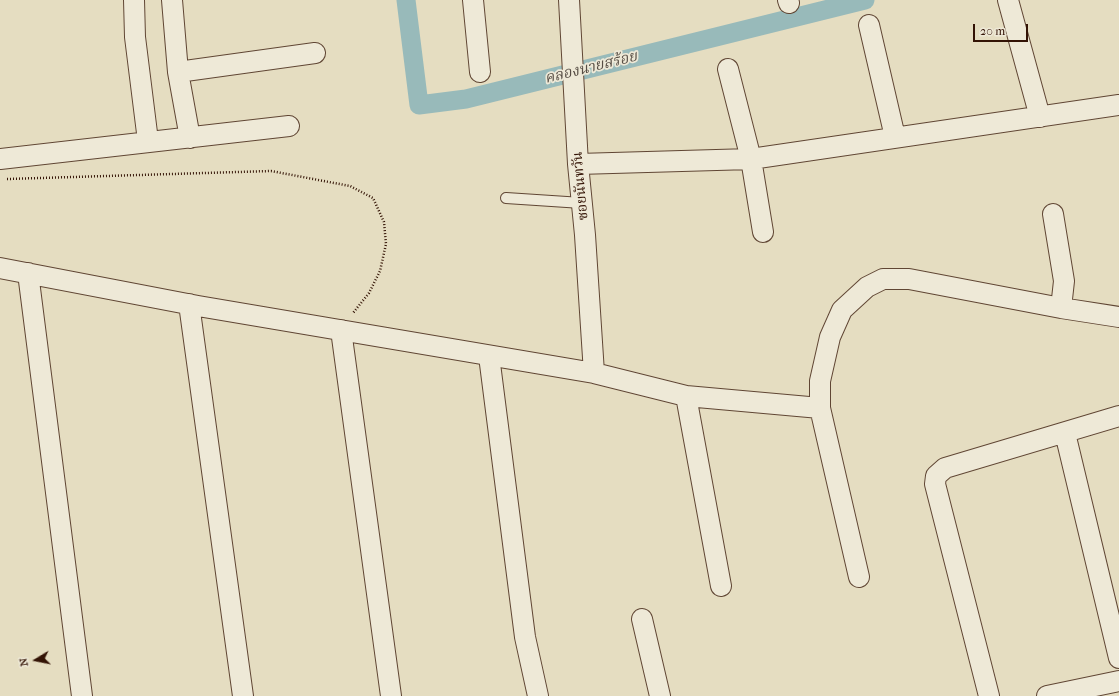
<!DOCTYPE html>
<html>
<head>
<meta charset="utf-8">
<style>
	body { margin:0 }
	#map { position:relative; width:1119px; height:696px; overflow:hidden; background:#e5ddc1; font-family:"IM FELL French Canon",serif }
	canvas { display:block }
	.north { position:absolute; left:16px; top:640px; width:40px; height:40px; -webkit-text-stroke:3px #eee9d7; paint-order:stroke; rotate:260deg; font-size:11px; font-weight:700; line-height:16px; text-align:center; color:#331305 }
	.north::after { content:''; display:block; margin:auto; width:14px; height:18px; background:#331305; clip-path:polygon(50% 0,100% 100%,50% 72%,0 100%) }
	.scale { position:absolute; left:973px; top:24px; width:55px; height:18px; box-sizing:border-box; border:2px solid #331305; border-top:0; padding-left:5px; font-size:12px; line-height:14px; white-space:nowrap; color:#331305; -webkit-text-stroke:3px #eee9d7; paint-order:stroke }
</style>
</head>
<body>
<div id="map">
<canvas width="1119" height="696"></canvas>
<div class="north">N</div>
<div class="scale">20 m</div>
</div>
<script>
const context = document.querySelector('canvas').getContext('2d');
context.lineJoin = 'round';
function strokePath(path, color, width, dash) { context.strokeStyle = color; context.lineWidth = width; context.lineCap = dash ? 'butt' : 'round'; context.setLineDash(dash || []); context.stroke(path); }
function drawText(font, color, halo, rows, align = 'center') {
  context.font = font + ' "IM FELL French Canon","Noto Serif Thai",serif'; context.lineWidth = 3.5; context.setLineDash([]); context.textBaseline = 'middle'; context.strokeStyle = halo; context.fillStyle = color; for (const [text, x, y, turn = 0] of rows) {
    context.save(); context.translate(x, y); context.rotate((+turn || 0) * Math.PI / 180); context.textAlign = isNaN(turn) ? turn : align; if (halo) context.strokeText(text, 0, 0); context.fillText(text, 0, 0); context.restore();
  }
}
strokePath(new Path2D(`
	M406 0 419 105 466 99 865 0`), '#98baba', 19);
const lane = new Path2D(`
	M506 198 582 203`);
const street = new Path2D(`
	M134 0 135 37 148 141
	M172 0 178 72 190 138
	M473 0 480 72
	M569 0 578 164 585 235 594 373
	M788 0 789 3
	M1008 0 1040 117
	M869 25 895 137
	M728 69 751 159 763 232
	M178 72 315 53
	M0 159 289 126
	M578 164 751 159 1119 105
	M1053 214 1064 281 1061 308
	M0 268 198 306 594 373 686 396 820 408
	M28 273 82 696
	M189 304 243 696
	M341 330 391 696
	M489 356 525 637 538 696
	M686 396 721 586
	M1065 433 1119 658
	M859 577 820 408V381L830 337 842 310 867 287 883 279H909L1061 308 1119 317
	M642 619 660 696
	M989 696 935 484 936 476 945 468 1119 416
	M1047 696 1119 681`);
strokePath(lane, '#604634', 12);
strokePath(street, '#604634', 22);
strokePath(new Path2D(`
	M7 179 271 171 350 186 373 198 384 222 386 244 380 271 369 293 353 313`), '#331305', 2.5, [1, 2]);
strokePath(lane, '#eee9d7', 10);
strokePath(street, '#eee9d7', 20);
drawText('14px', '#331305', '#eee9d7', [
	["ซอยนันทวัน",581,186,-95]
]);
drawText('italic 15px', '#564d44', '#eee9d7', [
	["คลองนายสร้อย",591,68,-14]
]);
</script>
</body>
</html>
